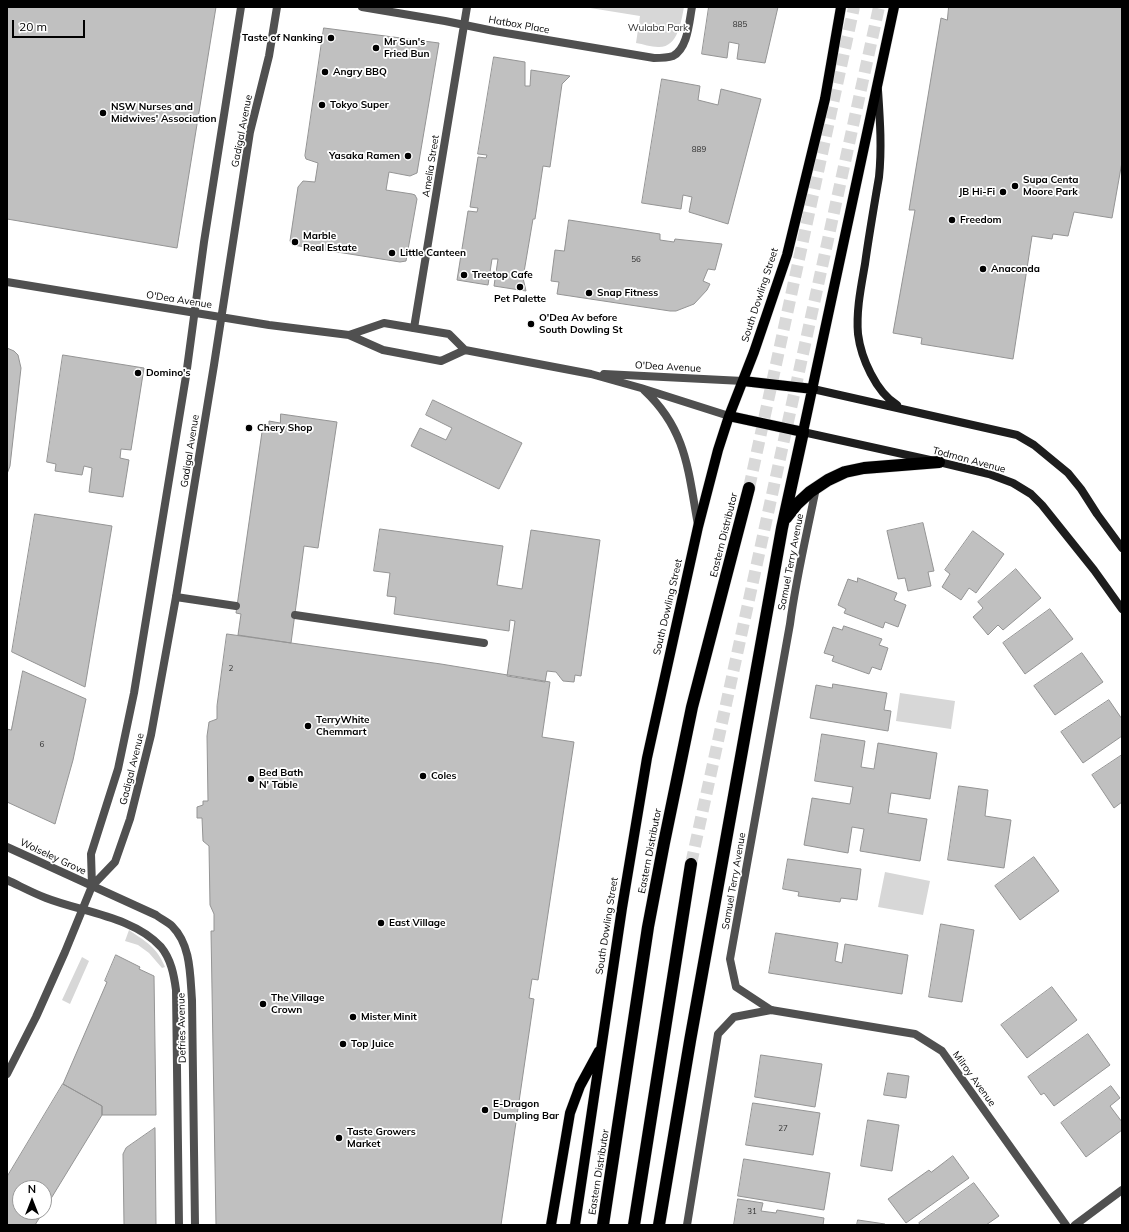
<!DOCTYPE html>
<html>
<head>
<meta charset="utf-8">
<style>
	body { margin:0 }
	#map { position:relative; width:1129px; height:1232px; overflow:hidden; background:#fff; font-family:Mulish,sans-serif }
	canvas { display:block }
	.frame { position:absolute; inset:0; border:8px solid #000; pointer-events:none }
	.north { position:absolute; left:12px; top:1180px; width:40px; height:40px; box-sizing:border-box; background:#fff; border:1px solid #999; border-radius:50%; rotate:0deg; font-size:11px; font-weight:700; line-height:16px; text-align:center; color:#000 }
	.north::after { content:''; display:block; margin:auto; width:14px; height:18px; background:#000; clip-path:polygon(50% 0,100% 100%,50% 72%,0 100%) }
	.scale { position:absolute; left:12px; top:20px; width:73px; height:18px; box-sizing:border-box; border:2px solid #000; border-top:0; padding-left:5px; font-size:12px; line-height:14px; white-space:nowrap; color:#000; -webkit-text-stroke:3px #fff; paint-order:stroke }
</style>
</head>
<body>
<div id="map">
<canvas width="1129" height="1232"></canvas>
<div class="frame"></div>
<div class="north">N</div>
<div class="scale">20 m</div>
</div>
<script>
const context = document.querySelector('canvas').getContext('2d');
context.lineJoin = 'round';
function paint(path, color) { context.fillStyle = color; context.fill(path, 'evenodd'); }
function strokePath(path, color, width, dash) { context.strokeStyle = color; context.lineWidth = width; context.lineCap = dash ? 'butt' : 'round'; context.setLineDash(dash || []); context.stroke(path); }
function drawText(font, color, halo, rows, align = 'center') {
  context.font = font + ' Mulish,sans-serif'; context.lineWidth = 3.5; context.setLineDash([]); context.textBaseline = 'middle'; context.strokeStyle = halo; context.fillStyle = color; for (const [text, x, y, turn = 0] of rows) {
    context.save(); context.translate(x, y); context.rotate((+turn || 0) * Math.PI / 180); context.textAlign = isNaN(turn) ? turn : align; if (halo) context.strokeText(text, 0, 0); context.fillText(text, 0, 0); context.restore();
  }
}
paint(new Path2D(`
	M584 7H684C681 22 678 48 658 47 651 47 643 44 636 43L640 16Z
	M900 693 955 701 951 729 896 721Z
	M885 872 930 881 923 915 878 907Z
	M129 930C146 942 157 947 165 967L162 968 149 953 138 945 125 941Z
	M82 957 89 961 70 1004 62 1000Z`), '#d7d7d7');
const building = new Path2D(`
	M7 7H216L177 248 7 219Z
	M709 7H778L765 63 737 59 739 44 729 42 727 58 702 54Z
	M949 7H1122V162L1112 218 1074 212 1068 236 1053 234 1052 239 1032 236 1013 359 921 344 922 338 893 333 915 210H909L941 18 947 20Z
	M324 28 439 43 417 173 410 176 389 172 386 190 412 194 415 195 417 199 406 261 400 262 293 245 290 241 298 187 303 181 315 182 318 163 306 159 305 156Z
	M494 57 525 62V86H530L531 70 570 76 562 84 550 167 543 166 535 219H533L523 278 526 291 494 286 498 259H492L488 285 457 280 468 211 477 212 478 208 470 207 478 157 486 158 487 155 478 154Z
	M662 79 700 86 698 100 718 105 721 89 761 99 728 224 689 212 692 197 683 195 681 209 642 203Z
	M569 220 660 234V240L674 242 675 239 722 244 715 270 708 269 703 281 710 284 707 290 694 304 676 311H670L557 294 559 282 551 281 555 250 564 251Z
	M7 348 14 351 18 355 21 368 10 466 7 474Z
	M63 355 144 368 131 450 121 449 120 458 129 460 123 497 89 492 92 468 84 466 82 475 55 471 56 464 47 462Z
	M433 400 522 443 499 489 411 446 420 428 446 440 452 428 426 415Z
	M281 414 337 422 318 548 304 546 291 643 238 635 241 614 236 613 263 425H269V421L280 423Z
	M35 514 112 526 85 687 12 652Z
	M923 523 934 571 928 572 931 586 908 591 905 578 898 579 887 531Z
	M380 529 503 546 497 585 522 589 531 530 600 540 581 676 575 675 574 682 563 681 556 672 547 671 545 682 507 676 515 621 510 620 509 631 394 614 396 597 387 596 390 573 374 571Z
	M973 531 1004 554 976 593 969 588 961 600 942 587 950 574 945 570Z
	M1016 569 1041 598 1003 630 998 625 988 635 973 617 983 608 978 602Z
	M858 578 897 593 894 600 906 605 898 627 885 622 883 628 844 613 846 609 838 605 848 579 857 582Z
	M1050 609 1073 639 1025 674 1003 643Z
	M844 626 882 639 879 645 888 648 881 670 872 667 869 674 832 661 834 656 824 653 833 627 842 630Z
	M227 634 441 664 550 682 542 737 574 742 538 980 532 979 529 998 534 999 501 1225H216L211 931H214V914L210 905 209 846 203 841 202 818H197V807L203 805V801H208L207 736 209 722 217 719V706Z
	M1082 653 1103 682 1055 715 1034 686Z
	M23 671 86 699 73 760 55 824 7 802V729L11 730Z
	M833 684 887 693 884 710 891 711 888 731 810 718 816 685 832 688Z
	M1109 700 1122 719V736L1083 763 1061 732Z
	M822 734 865 741 861 767 874 769 878 743 937 753 930 799 891 793 888 813 927 819 920 861 860 851 864 829 852 827 848 853 804 845 812 798 850 804 853 787 815 781Z
	M1122 755V802L1114 808 1092 775Z
	M959 786 988 790 985 816 1011 820 1004 868 948 860Z
	M1034 857 1059 891 1020 920 995 886Z
	M788 859 861 869 857 900 841 898 840 902 798 896 799 892 783 889Z
	M941 924 974 930 962 1002 929 997Z
	M776 933 838 943 835 961 842 963 845 944 908 955 902 994 769 973Z
	M116 955 140 967 139 969 154 976 156 1115H102V1106L63 1084 107 982 105 981Z
	M1052 987 1077 1020 1027 1058 1001 1025Z
	M1088 1034 1110 1065 1054 1106 1044 1093 1041 1095 1028 1077Z
	M761 1055 822 1064 815 1107 755 1097Z
	M888 1073 909 1076 906 1098 884 1095Z
	M63 1084 102 1106V1115L44 1210V1188H20V1212H43L35 1225H7V1177Z
	M1111 1086 1120 1098 1110 1106 1122 1122V1130L1086 1157 1061 1123Z
	M753 1103 820 1113 813 1155 746 1145Z
	M868 1120 899 1125 892 1171 861 1166Z
	M155 1128 156 1225H124L123 1154 126 1148Z
	M953 1156 969 1178 906 1223 888 1199 929 1170 931 1172Z
	M744 1159 830 1173 824 1210 738 1196Z
	M974 1183 999 1216 986 1225H920L919 1223Z
	M738 1199 763 1203 761 1211 776 1213 777 1210 824 1218 823 1225H734Z
	M858 1220 885 1224V1225H857Z`);
paint(building, '#c0c0c0');
strokePath(building, '#949494', 1);
strokePath(new Path2D(`
	M749 488 854 7
	M691 864 879 7`), '#d9d9d9', 12, [12, 6]);
const primary = new Path2D(`
	M743 381 813 389
	M729 416 803 432 894 7
	M551 1225 570 1113 580 1086 599 1051
	M575 1225 622 908 647 758 698 527 718 450 729 416 754 352 787 255 825 99 841 7`);
const motorway = new Path2D(`
	M786 518 797 504 810 492 828 480 845 472 864 468 939 462
	M603 1225 648 927 664 843 692 707 749 488
	M634 1225 691 864
	M659 1225 690 1041 782 528 803 432`);
strokePath(primary, '#dbdbdb', 11);
strokePath(motorway, '#dbdbdb', 13);
strokePath(new Path2D(`
	M176 597 236 606
	M295 615 484 643
	M771 1010 736 987 730 959 790 624C796 578 807 533 816 488
	M687 1225 718 1034 734 1017 771 1010`), '#505050', 8);
strokePath(new Path2D(`
	M362 7 445 21 494 31 654 58C660 58 667 58 673 56 688 48 689 22 692 7
	M414 328 467 7
	M7 847 156 915C161 919 168 922 172 926 191 945 190 974 192 1000L195 1225
	M7 880C20 886 33 893 46 898 82 912 134 917 161 947 171 959 174 975 176 990L179 1225
	M771 1010 915 1034 942 1051 1066 1225
	M1075 1225 1122 1190`), '#505050', 8);
strokePath(new Path2D(`
	M7 282 269 325 349 335 383 350 441 361 465 350 591 374 641 388 729 416
	M349 335 384 323 449 334 465 350
	M604 374 743 381
	M644 390C687 430 688 471 698 525
	M92 886 115 862 130 819 151 735 176 597 214 365 250 132 269 56 277 7
	M7 1074 36 1017 65 952 92 886 91 854 118 769 134 693 186 376 204 242 241 7`), '#505050', 8);
strokePath(new Path2D(`
	M878 90C880 120 882 148 879 177 874 206 869 235 865 264 861 287 856 311 858 334 861 358 876 392 897 405
	M813 389 1017 435 1034 445 1068 473 1081 489 1097 514 1122 548
	M803 432 939 462 989 474 1013 483 1031 494 1042 505 1094 570 1122 609`), '#1d1d1d', 8);
strokePath(primary, '#000', 10);
strokePath(motorway, '#000', 12);
for (const [x, y, r, color] of [
	[331,38,4,"#000"],
	[376,48,4,"#000"],
	[325,72,4,"#000"],
	[322,105,4,"#000"],
	[103,113,4,"#000"],
	[408,156,4,"#000"],
	[1015,186,4,"#000"],
	[1003,192,4,"#000"],
	[952,220,4,"#000"],
	[295,242,4,"#000"],
	[392,253,4,"#000"],
	[983,269,4,"#000"],
	[464,275,4,"#000"],
	[520,287,4,"#000"],
	[589,293,4,"#000"],
	[531,324,4,"#000"],
	[138,373,4,"#000"],
	[249,428,4,"#000"],
	[308,726,4,"#000"],
	[423,776,4,"#000"],
	[251,779,4,"#000"],
	[381,923,4,"#000"],
	[263,1004,4,"#000"],
	[353,1017,4,"#000"],
	[343,1044,4,"#000"],
	[485,1110,4,"#000"],
	[339,1138,4,"#000"]
]) { const dot = new Path2D(); dot.arc(x, y, r, 0, 2 * Math.PI); context.fillStyle = color; context.fill(dot); strokePath(dot, '#fff', 1.5); }
drawText('8px', '#303030', null, [
	["885",740,25],
	["889",699,150],
	["56",636,260],
	["2",231,669],
	["6",42,745],
	["27",783,1129],
	["31",752,1212]
]);
drawText('10px', '#000', '#fff', [
	["Hatbox Place",519,25,10],
	["Gadigal Avenue",242,131,-79],
	["Amelia Street",431,166,-81],
	["South Dowling Street",760,295,-72],
	["O'Dea Avenue",179,300,9],
	["O'Dea Avenue",668,367,3],
	["Gadigal Avenue",190,451,-81],
	["Todman Avenue",969,460,15],
	["Eastern Distributor",724,535,-76],
	["Samuel Terry Avenue",791,562,-79],
	["South Dowling Street",668,607,-77],
	["Gadigal Avenue",132,769,-76],
	["Eastern Distributor",650,851,-79],
	["Wolseley Grove",53,857,25],
	["Samuel Terry Avenue",734,881,-80],
	["South Dowling Street",607,926,-81],
	["Defries Avenue",182,1028,-91],
	["Milroy Avenue",974,1079,54],
	["Eastern Distributor",599,1172,-81]
]);
drawText('10px', '#2e2e2e', '#fff', [
	["Wulaba Park",658,28]
]);
drawText('bold 10px', '#000', '#fff', [
	["Taste of Nanking",323,38,"right"],
	["Mr Sun's",384,42],
	["Fried Bun",384,54],
	["Angry BBQ",333,72],
	["Tokyo Super",330,105],
	["NSW Nurses and",111,107],
	["Midwives' Association",111,119],
	["Yasaka Ramen",400,156,"right"],
	["Supa Centa",1023,180],
	["Moore Park",1023,192],
	["JB Hi-Fi",995,192,"right"],
	["Freedom",960,220],
	["Marble",303,236],
	["Real Estate",303,248],
	["Little Canteen",400,253],
	["Anaconda",991,269],
	["Treetop Cafe",472,275],
	["Snap Fitness",597,293],
	["Pet Palette",520,299,"center"],
	["O'Dea Av before",539,318],
	["South Dowling St",539,330],
	["Domino's",146,373],
	["Chery Shop",257,428],
	["TerryWhite",316,720],
	["Chemmart",316,732],
	["Bed Bath",259,773],
	["N' Table",259,785],
	["Coles",431,776],
	["East Village",389,923],
	["The Village",271,998],
	["Crown",271,1010],
	["Mister Minit",361,1017],
	["Top Juice",351,1044],
	["E-Dragon",493,1104],
	["Dumpling Bar",493,1116],
	["Taste Growers",347,1132],
	["Market",347,1144]
], 'left');
</script>
</body>
</html>
